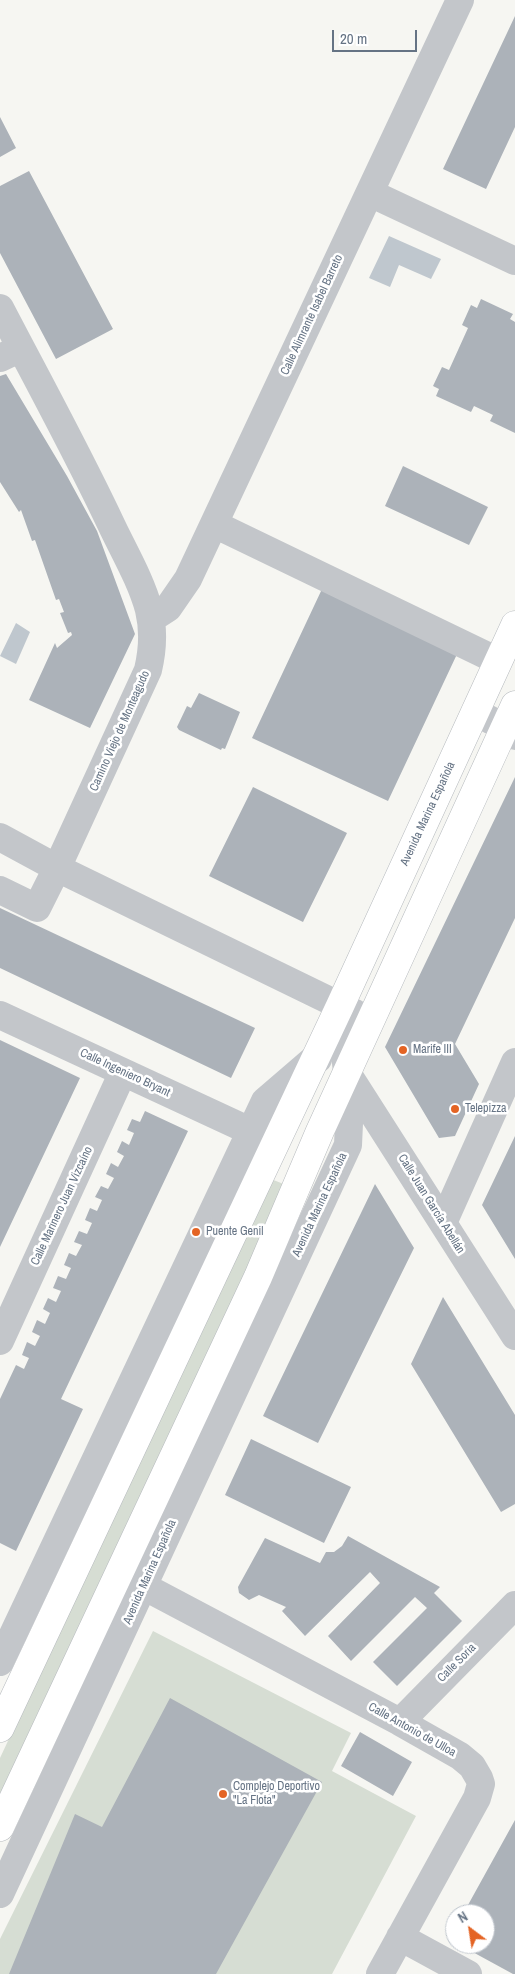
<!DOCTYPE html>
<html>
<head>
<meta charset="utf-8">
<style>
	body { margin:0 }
	#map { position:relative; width:515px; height:1974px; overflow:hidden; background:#f6f6f2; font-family:"Archivo Narrow",sans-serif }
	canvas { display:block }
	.north { position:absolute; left:445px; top:1904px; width:50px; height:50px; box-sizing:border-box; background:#fff; border:1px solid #c1c7ce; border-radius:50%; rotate:329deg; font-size:14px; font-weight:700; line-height:20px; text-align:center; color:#657384 }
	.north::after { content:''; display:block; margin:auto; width:18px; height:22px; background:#e46424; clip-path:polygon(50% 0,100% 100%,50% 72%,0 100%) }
	.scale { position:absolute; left:332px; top:30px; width:85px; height:22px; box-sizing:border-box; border:2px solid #657384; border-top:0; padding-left:6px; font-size:15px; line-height:18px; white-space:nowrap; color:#657384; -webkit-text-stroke:4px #fff; paint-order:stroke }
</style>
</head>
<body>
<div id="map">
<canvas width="515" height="1974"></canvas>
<div class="north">N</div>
<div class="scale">20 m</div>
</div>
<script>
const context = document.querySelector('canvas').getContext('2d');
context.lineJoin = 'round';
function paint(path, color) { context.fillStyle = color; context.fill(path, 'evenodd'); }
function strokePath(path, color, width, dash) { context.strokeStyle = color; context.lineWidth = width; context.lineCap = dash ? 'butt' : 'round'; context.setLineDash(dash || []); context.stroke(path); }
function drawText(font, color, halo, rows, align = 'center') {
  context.font = font + ' "Archivo Narrow",sans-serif'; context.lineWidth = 5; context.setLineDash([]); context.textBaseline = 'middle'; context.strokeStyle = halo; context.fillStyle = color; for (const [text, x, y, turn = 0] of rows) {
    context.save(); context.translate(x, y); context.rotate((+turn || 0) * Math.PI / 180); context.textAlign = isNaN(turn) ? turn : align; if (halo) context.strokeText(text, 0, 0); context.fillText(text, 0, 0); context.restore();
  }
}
paint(new Path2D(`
	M271 1179 286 1185 0 1794V1758Z
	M153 1631 351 1733 332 1771 416 1816 332 1974H0V1939Z`), '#d6ddd3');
paint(new Path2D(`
	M389 236 441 259 431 279 399 265 390 287 369 278Z
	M16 623 30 632 16 664 0 656Z`), '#bfc7ce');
paint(new Path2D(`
	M515 16V127L486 189 443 169Z
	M0 117 16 148 0 157Z
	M29 171 113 329 56 359 0 253V186Z
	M481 299 513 314 510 319 515 322V433L490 421 493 415 474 406 471 412 436 396 439 389 433 386 442 367 449 370 468 328 462 325 471 305 477 308Z
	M6 374 67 476 97 531 135 634 90 728 29 700 55 643 57 648 72 635 71 632 68 633 60 613 64 612 59 599 56 600 35 540 32 541 21 510 19 512 0 482V376Z
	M403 466 488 507 469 545 385 506Z
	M322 589 458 652 388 801 252 738Z
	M199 693 240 712 225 749 222 748 221 750 179 730 177 727 187 706 191 708Z
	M515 777V918L455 1044 479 1084 455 1136 439 1138 385 1047Z
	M253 787 347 833 303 922 209 876Z
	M0 908 255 1028 231 1078 0 968Z
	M0 1040 80 1078 0 1247Z
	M145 1111 188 1131 61 1399 83 1409 16 1551 0 1543V1399L16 1365 24 1369 29 1358 22 1355 27 1342 35 1346 40 1336 32 1332 37 1320 45 1324 50 1313 43 1309 48 1298 56 1302 61 1291 53 1288 58 1276 66 1279 71 1268 64 1265 69 1253 76 1256 82 1245 74 1242 79 1231 87 1234 92 1223 85 1220 90 1208 97 1211 102 1200 95 1197 101 1186 108 1189 114 1178 106 1174 111 1163 118 1167 124 1156 117 1152 122 1141 129 1145 134 1133 127 1130 132 1119 140 1122Z
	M515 1136V1259L482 1205Z
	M375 1184 414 1248 318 1443 263 1416Z
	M443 1297 515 1415V1504L501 1512 411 1364Z
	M251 1439 351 1487 324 1543 225 1495Z
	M348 1536 440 1587 434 1593 462 1621 397 1686 373 1662 427 1608 415 1597 351 1661 328 1636 380 1583 370 1572 305 1636 282 1611 286 1607 259 1595 249 1600 239 1593 238 1587 265 1538 320 1563 326 1552H334L342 1546Z
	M170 1698 322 1782 216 1974H9L75 1814 102 1827Z
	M360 1732 412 1762 393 1796 341 1766Z
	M515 1820V1974H513L458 1944H485V1914H463Z
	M455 1929V1942L450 1939Z`), '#acb2b9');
const major = new Path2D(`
	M0 1728 340 1006 515 625
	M0 1827 258 1277 320 1131 515 705`);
strokePath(major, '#b6babe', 29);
strokePath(new Path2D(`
	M370 193 515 261
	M0 308C37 379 76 450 110 522 123 550 141 580 149 610 154 631 153 649 148 670L57 868 355 1013
	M0 358 21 348
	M214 524 498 661
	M151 619 168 608 188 579 460 0
	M475 712 504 727 515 736
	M0 837 57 868 37 908 0 890
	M0 1015 250 1131
	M349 1076 515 1336
	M443 1223 515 1062
	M0 1341 123 1072
	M143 1586 400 1722 460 1756 472 1766 479 1778 481 1784 477 1798 380 1974
	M0 1662 265 1101 315 1058 318 1059
	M400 1722 515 1605
	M0 1894 348 1145 350 1101 340 1006
	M400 1937 468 1974`), '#c3c6ca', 28);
strokePath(major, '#fff', 28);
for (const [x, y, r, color] of [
	[403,1050,5,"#e46424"],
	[455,1109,5,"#e46424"],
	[196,1232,5,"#e46424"],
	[223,1794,5,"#e46424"]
]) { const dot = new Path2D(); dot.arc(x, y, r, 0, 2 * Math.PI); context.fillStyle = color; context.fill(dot); strokePath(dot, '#fff', 2); }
drawText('12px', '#657384', '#fff', [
	["Calle Alimrante Isabel Barreto",312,315,-65],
	["Camino Viejo de Monteagudo",120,731,-66],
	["Avenida Marina Española",428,814,-65],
	["Calle Ingeniero Bryant",125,1073,25],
	["Calle Juan García Abellán",431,1204,58],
	["Avenida Marina Española",320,1205,-65],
	["Calle Marinero Juan Vizcaíno",62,1206,-65],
	["Avenida Marina Española",150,1572,-66],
	["Calle Soria",457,1663,-45],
	["Calle Antonio de Ulloa",412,1730,29]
]);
drawText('12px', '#657384', '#fff', [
	["Marife III",413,1050],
	["Telepizza",465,1109],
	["Puente Genil",206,1232],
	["Complejo Deportivo",233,1787],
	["\"La Flota\"",233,1801]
], 'left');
</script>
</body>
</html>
